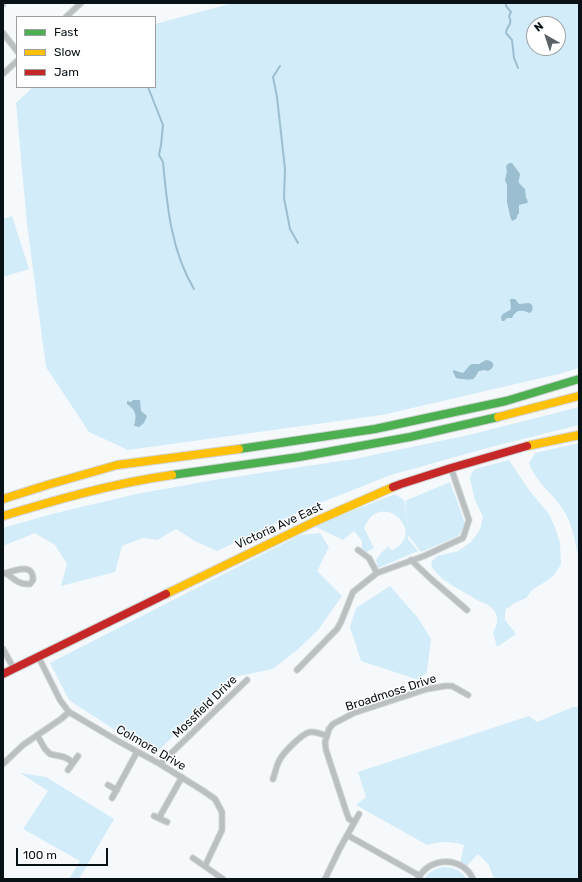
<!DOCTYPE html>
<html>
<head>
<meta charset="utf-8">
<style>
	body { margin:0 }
	#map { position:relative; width:582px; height:882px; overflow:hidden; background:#f6f9fb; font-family:Rubik,sans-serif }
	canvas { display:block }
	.frame { position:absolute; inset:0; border:4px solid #071116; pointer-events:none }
	.legend { position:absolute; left:16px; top:16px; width:140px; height:72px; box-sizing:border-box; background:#fff; border:1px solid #9ca0a2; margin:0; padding:5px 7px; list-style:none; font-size:12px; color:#071116 }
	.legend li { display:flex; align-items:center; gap:8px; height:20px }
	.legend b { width:20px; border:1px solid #9ca0a2 }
	.north { position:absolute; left:526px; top:16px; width:40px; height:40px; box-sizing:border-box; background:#fff; border:1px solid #9ca0a2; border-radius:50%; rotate:321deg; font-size:11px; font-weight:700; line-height:16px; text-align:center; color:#071116 }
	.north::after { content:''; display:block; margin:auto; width:14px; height:18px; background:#5b6266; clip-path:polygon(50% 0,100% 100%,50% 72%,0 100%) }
	.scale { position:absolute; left:16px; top:848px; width:92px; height:18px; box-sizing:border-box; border:2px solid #071116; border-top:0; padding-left:5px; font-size:12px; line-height:14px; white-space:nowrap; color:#071116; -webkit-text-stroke:3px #fff; paint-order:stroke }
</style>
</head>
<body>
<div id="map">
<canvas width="582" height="882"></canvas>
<div class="frame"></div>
<ul class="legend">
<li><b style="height:5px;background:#4caf50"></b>Fast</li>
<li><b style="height:5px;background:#ffc107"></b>Slow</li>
<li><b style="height:5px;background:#c62828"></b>Jam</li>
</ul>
<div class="north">N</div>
<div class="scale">100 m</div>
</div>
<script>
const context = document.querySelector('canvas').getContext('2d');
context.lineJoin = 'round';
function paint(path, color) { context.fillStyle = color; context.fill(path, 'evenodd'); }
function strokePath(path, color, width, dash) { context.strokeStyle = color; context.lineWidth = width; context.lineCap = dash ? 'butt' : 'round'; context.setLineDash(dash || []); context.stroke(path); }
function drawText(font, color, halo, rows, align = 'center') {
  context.font = font + ' Rubik,sans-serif'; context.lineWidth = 3; context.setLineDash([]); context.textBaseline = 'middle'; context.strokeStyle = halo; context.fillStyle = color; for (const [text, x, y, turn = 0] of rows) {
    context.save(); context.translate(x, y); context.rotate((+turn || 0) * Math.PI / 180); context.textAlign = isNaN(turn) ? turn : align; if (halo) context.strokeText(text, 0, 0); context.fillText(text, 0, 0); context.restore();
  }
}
paint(new Path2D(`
	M233 3H579V368L559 374 382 415 128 450 89 432 46 367 27 224 16 103 33 87H155V24ZM534 24H558V48H534Z
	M12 216 29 269 3 277V219Z
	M579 407V425L491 447 391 475 312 506 217 551 195 541 176 529 157 540 143 538 122 546 115 572 61 586 67 564 55 545 35 533 3 546V528L52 514 136 494 214 480 354 459 469 435Z
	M579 443V559C575 543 573 525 564 511 553 493 536 483 529 463L535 453Z
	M509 460 529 490 549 514 555 527 560 543 561 564 555 574 548 580 532 590 526 598 515 603 506 609 505 613V620L516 634 497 647 493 632C498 625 499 616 493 609 489 604 482 603 477 600 466 593 454 587 444 580 439 576 435 571 431 566L432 561 437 556 458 551 471 542 480 530 483 517 475 500 470 479 471 474 475 469Z
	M450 482 465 523 463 530 458 536 421 552 408 535V539L418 551 378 568 376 560 381 553 389 546 390 549 393 550C396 548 399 546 401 544 419 523 378 492 364 528L374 548 365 553 362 549V541L354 531 343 540 314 526 395 494 404 500 408 532 405 501Z
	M320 533 329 547 317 571 342 596 318 630 297 650 273 669 234 677 156 753 121 734 69 700 50 663 300 535Z
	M390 586 418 618 431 639 427 672 419 680 361 661 350 627 356 608Z
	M573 707H579V879H494L489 865 478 854 466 867 460 863 464 845C452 841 439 841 427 845L356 805 366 797 358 772 529 716 537 722Z
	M20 773 46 777 114 819 79 879H69L80 861 23 829 48 791Z
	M444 867C454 867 461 871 467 879H424C429 872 435 868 444 867Z`), '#d2ecf9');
paint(new Path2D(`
	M509 163H512L520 174C519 184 516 180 525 189L526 197 528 202 527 203 519 205V213L517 216V218L514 220 512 221 510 216 507 202V185L505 180 507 171 506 167 507 165Z
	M510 299H515L519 304 529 303 532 305C533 308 533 311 530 313 521 310 517 309 512 318H507L504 321H502L501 317 503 314 510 310 511 308Z
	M486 360C495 361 496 367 488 371L485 370 479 371C477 373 476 377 473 379 470 380 459 379 456 378L453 372V370L463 373 465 371 469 366 472 364H479Z
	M133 400H140L141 411 147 416 144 423 139 427 134 426C137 415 136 410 127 404V401L131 402Z`), '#9bbed0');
strokePath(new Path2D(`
	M506 3V6L511 12 509 16C513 26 507 24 506 33L512 40 514 58 518 68
	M280 66 273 77 277 97 285 169 284 198 290 229 298 243
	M148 87 163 125 161 145 159 155 163 162C167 205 171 251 194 289`), '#9bbed0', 2);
const street = new Path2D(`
	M3 4V3
	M66 17 81 3
	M3 33 17 51
	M3 74 17 61
	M358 550 369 558 377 573
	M411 560 431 579 467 610
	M3 574C13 571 34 562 33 580L30 584C19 585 14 579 6 573
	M3 649 14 669
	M38 656 60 700 69 712 118 741 160 764 202 790 215 799 222 812V830L205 866
	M297 670 337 629 341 622 353 592 377 573 424 556 463 538 469 520 451 468
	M37 735 45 749 50 754 64 757 68 759 73 763
	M3 764 23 745 61 719 69 712
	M160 764 247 680
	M68 770 78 756
	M273 779C275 774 276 767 279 761 282 754 303 732 311 732 316 732 322 734 327 736
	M108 785 117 790
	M112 798 137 752
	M154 816 167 822
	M159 818 182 777
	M354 822 349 819 347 814 326 750 325 742 327 736 329 729 333 724 354 713 427 689 445 686H452L468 695
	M347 835 420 876
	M193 858 223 879
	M325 879 340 848 359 814
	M418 879C429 856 463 856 473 879`);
const fast = new Path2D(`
	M239 449 375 429 506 401 579 379
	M172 475 299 457 410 437 498 417`);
const slow = new Path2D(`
	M498 417 579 396
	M527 446 579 435
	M3 499 47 485 117 465 239 449
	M3 516C59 499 115 483 172 475
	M166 594 316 521 393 487`);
const jam = new Path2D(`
	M393 487 401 484 451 468 527 446
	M3 674 166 594`);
strokePath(street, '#d1d4d6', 7);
strokePath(fast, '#d1d4d6', 10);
strokePath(slow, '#d1d4d6', 10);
strokePath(jam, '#d1d4d6', 10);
strokePath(street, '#babfc1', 5);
strokePath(fast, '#4caf50', 8);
strokePath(slow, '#ffc107', 8);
strokePath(jam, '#c62828', 8);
drawText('12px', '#071116', '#fff', [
	["Victoria Ave East",279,526,-25],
	["Broadmoss Drive",391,693,-18],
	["Mossfield Drive",205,707,-44],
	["Colmore Drive",151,748,30]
]);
</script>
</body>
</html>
